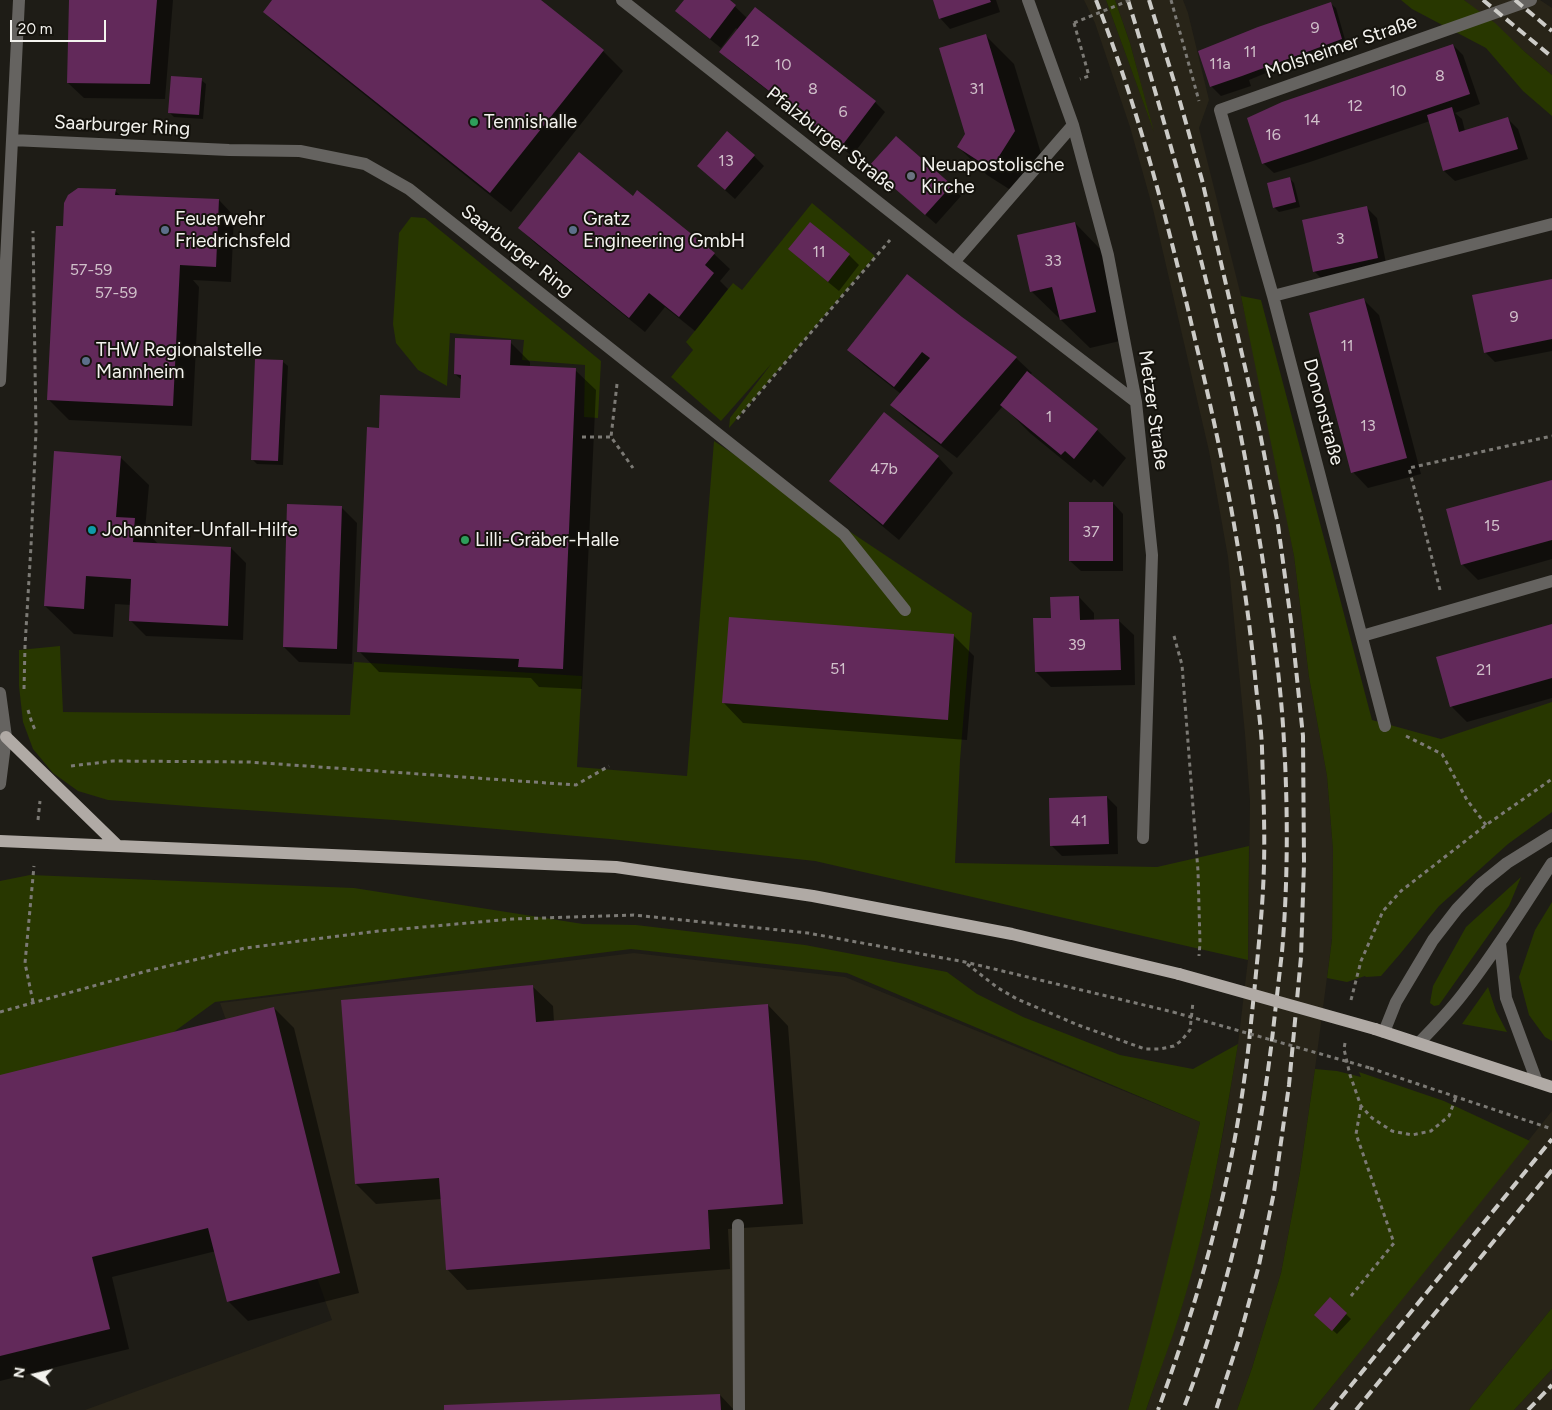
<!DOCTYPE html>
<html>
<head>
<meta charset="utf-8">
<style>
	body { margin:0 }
	#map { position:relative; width:1552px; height:1410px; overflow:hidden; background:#1e1c16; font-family:Figtree,sans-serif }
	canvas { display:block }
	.north { position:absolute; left:10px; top:1350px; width:50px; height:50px; -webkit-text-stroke:4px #15130d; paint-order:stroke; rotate:279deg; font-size:14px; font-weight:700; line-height:20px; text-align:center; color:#f4f3ef }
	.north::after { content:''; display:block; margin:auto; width:18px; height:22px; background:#f4f3ef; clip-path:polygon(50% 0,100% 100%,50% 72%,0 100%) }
	.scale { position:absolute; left:10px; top:20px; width:96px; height:22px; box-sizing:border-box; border:2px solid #f4f3ef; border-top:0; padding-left:6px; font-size:15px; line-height:18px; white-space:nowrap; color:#f4f3ef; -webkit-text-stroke:4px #15130d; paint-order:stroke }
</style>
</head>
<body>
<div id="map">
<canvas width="1552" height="1410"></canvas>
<div class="north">N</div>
<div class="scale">20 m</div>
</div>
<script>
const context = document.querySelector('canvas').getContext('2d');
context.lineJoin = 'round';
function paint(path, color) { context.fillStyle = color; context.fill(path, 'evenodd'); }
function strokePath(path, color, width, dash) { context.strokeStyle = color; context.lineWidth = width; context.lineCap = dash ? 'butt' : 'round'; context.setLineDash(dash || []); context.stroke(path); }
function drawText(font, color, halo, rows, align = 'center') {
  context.font = font + ' Figtree,sans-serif'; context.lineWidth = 4; context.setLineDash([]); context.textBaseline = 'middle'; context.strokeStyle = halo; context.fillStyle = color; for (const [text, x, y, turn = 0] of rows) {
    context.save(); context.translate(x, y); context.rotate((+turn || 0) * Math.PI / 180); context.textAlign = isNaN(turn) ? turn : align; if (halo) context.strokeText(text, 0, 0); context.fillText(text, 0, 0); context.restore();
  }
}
paint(new Path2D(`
	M1084 0H1106L1151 123 1130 43 1115 0H1183L1188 13 1209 100 1199 128 1241 296 1272 436 1294 556 1309 677 1327 776 1333 850 1332 939 1315 1069 1300 1172 1281 1273 1252 1368 1237 1410H1146L1180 1312 1206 1217 1224 1128 1238 1044 1248 960 1250 801 1245 734 1228 557 1209 451 1153 209 1130 127 1095 23Z
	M1464 0H1540L1552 8V75Z
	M634 953 845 977 1200 1122 1170 1257 1147 1346 1128 1410H85L332 1320 220 1003Z
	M1552 1111V1308L1469 1410H1313Z
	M1552 1369V1410H1514Z`), '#282418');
paint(new Path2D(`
	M1106 0H1115L1130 43 1154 132Z
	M1401 0H1464L1495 23 1525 52 1552 75V116L1523 91 1486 48 1412 9Z
	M812 203 875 256 729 428 730 418 772 363 721 421 671 377 693 350 686 342 733 283 742 290Z
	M411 217 425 218 601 361 598 418 584 417 585 365 522 360 524 340 450 333 447 386 418 370 396 343 393 324 399 233Z
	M1241 296 1261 300 1372 720 1441 739 1552 702V812L1508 844 1439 906 1400 954 1381 976 1366 977 1365 976 1347 982 1327 978 1332 939 1333 850 1327 776 1309 677 1294 556Z
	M714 441 972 613 960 760 955 863 1157 867 1249 846 1248 960 815 861 610 839 394 820 202 807 108 800 78 791 53 773 33 749 23 722 19 686V650L60 646 63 712 350 715 354 662 582 676 577 767 687 776Z
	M30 875 354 888 583 924 636 925 805 945 947 972 977 994 1023 1017 1120 1055 1193 1069 1238 1044C1223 1134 1208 1225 1180 1313 1170 1345 1157 1378 1146 1410H1128C1156 1315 1178 1219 1200 1122L847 973 631 949 215 1002 171 1034 0 1096V881Z
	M1521 877 1509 906 1439 1005 1434 1006 1430 1003 1433 986 1466 927Z
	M1552 902V1041L1545 1037 1529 1015 1519 977 1535 930Z
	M1488 987 1496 1011 1507 1032 1462 1024Z
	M1315 1069 1337 1071 1361 1077 1359 1072 1444 1101 1530 1141 1313 1410H1237L1252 1368 1281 1273 1300 1172Z
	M1552 1308V1369L1514 1410H1469Z`), '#283700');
paint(new Path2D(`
	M70 0H173L165 99 84 98 68 83Z
	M274 0H539L603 51 623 71 511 212 280 27 264 12Z
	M686 0H728L747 18 875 102 885 112 852 156 731 62 721 52 738 30 736 28 721 48 687 21 677 11Z
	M934 0H996L1000 12 950 29 940 18Z
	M1331 4 1336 8 1346 43 1307 57 1309 64 1284 74 1278 68 1249 80 1251 86 1221 96 1211 86Z
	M985 35 1014 64 1043 160 1020 196 987 175 958 147 966 134Z
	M1453 45 1463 55 1480 104 1455 113 1462 119 1465 131 1508 119 1518 129 1528 159 1455 181 1444 171 1430 121 1310 162 1274 173 1263 163Z
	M201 80 206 84 203 119 174 117 169 112Z
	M897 137 961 196 936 224 881 176Z
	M754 156 764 166 735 199 709 176Z
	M1290 179 1294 183 1300 207 1279 212 1274 207Z
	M115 191 121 196 219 200 234 216 231 282 193 280 199 287 192 426 69 420 49 400 65 228Z
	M638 192 714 254 730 269 720 281 728 289 695 331 665 307 645 332 535 243 519 228 633 197Z
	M1367 208 1377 218 1387 268 1324 281 1314 271Z
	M1075 223 1103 252 1124 340 1090 348 1031 291Z
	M790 249 849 255 859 265 839 291 800 259Z
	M1552 280V351L1495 362 1485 352Z
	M1364 300 1379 315 1421 474 1368 488 1353 472Z
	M961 318 1016 358 1032 373 1030 375 1097 430 1126 458 1103 487 1094 479 1091 483 1030 433 1003 406 957 458 907 420 891 405 901 394 864 365 848 350Z
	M510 342 530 362V368L575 370 596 390 582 689 539 687 531 678 379 672 359 651 380 429 461 399 462 380 455 374Z
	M283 362 288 366 283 465 257 464 252 459Z
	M120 457 149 485 145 530 159 545 231 548 246 563 243 640 146 636 130 620 131 605 115 604 113 637 74 634 45 606Z
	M938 457 953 473 899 540 846 496 830 481Z
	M1552 481V559L1478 580 1462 564Z
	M1113 503 1123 514V571H1081L1070 561Z
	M341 507 357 523 352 664 299 662 284 647Z
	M1079 597 1094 613V621L1118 620 1134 635 1135 685 1051 687 1036 672 1052 619Z
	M1552 625V698L1467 722 1452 707 1437 658Z
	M954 636 974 656 967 740 743 723 723 702Z
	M1107 797 1117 807 1118 854 1062 856 1051 845Z
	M532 986 553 1006 554 1022 768 1005 788 1026 803 1224 728 1229 730 1269 467 1290 447 1269 441 1199 376 1204 356 1184Z
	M274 1008 294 1028 359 1293 248 1321 228 1301 216 1251 112 1277 129 1349 0 1381V1076Z
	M1330 1299 1351 1319 1337 1334 1316 1315Z
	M720 1395 734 1410H445Z`), '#0007');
paint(new Path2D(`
	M69 0H157L150 84 67 83Z
	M272 0H541L604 50 490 193 263 12Z
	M684 0H730L736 5 710 39 675 11Z
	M933 0H990L991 2 939 19Z
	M1331 2 1342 39 1242 76 1210 87 1198 51 1258 27Z
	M755 7 876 101 841 147 719 52Z
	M986 34 1015 131 991 169 957 147 965 134 939 48Z
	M1453 44 1470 94 1299 152 1262 164 1247 118 1282 102Z
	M171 76 202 78 199 115 168 113Z
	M1452 107 1459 132 1508 117 1518 149 1443 171 1427 115Z
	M727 131 755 155 725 190 697 166Z
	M896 136 952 185 925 215 869 166Z
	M579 152 633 196 637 190 715 253 705 265 714 273 679 317 649 293 629 318 518 228Z
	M1290 177 1296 202 1273 208 1267 183Z
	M78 188 116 189 115 195 219 199 216 267 180 265 173 406 47 400 56 226H63L64 203 68 195Z
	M1367 206 1378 258 1313 272 1302 220Z
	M810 222 850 254 828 282 788 249Z
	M1075 222 1096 312 1060 320 1052 287 1030 292 1017 235Z
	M907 274 962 317 1017 357 941 444 890 405 930 358 922 352 894 387 847 350Z
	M1552 279V339L1484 353 1472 295Z
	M1364 298 1407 458 1351 473 1309 313Z
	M455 338 511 340 510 365 576 368 563 669 518 667 519 659 357 652 367 427 379 428 380 395 460 398 461 375 454 374Z
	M255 359 283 360 278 461 251 460Z
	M1027 371 1098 429 1074 459 1065 451 1061 455 1000 405Z
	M884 412 939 456 883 525 829 481Z
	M54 451 121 456 116 517 135 518 133 542 231 547 228 626 129 621 131 579 86 576 84 609 44 606Z
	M1552 480V540L1461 565 1446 509Z
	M1069 502H1113V561H1069Z
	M287 504 342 506 337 649 283 647Z
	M1079 596 1080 620 1119 619 1121 670 1035 672 1033 618H1051L1050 597Z
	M729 617 954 634 948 720 722 703Z
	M1552 624V678L1450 707 1436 657Z
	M1107 796 1109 844 1050 846 1049 798Z
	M533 985 536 1022 768 1004 783 1204 708 1210 710 1249 446 1270 439 1178 355 1184 341 1000Z
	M274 1007 340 1273 227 1302 208 1228 92 1257 110 1329 0 1356V1075Z
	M1330 1297 1347 1313 1332 1331 1314 1315Z
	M720 1394 721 1410H444V1405Z`), '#62295a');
strokePath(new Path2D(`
	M1171 0 1199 101
	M1074 23 1089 76 1080 79
	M617 384 611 437 633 468
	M737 419 890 240
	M582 437H611
	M1440 590 1409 468 1552 436
	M1174 636 1182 665 1198 871 1200 943 1199 956
	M24 689 25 646 31 546 36 431 33 231
	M28 710 32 723 36 732
	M1406 736 1442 754 1467 800 1486 825
	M71 766 113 761 249 762 576 785 609 766
	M38 820 40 801
	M967 964 998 988 1017 999 1078 1025 1145 1049H1160L1174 1046 1181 1041 1190 1030 1193 1002
	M1351 1000 1361 961 1383 911 1401 891 1486 825 1552 779
	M33 1002 25 963 34 866
	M0 1012 147 971 245 948 379 931 512 919 634 915 808 933 965 962 1173 1012
	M1345 1043 1344 1049 1350 1075 1361 1106 1372 1118 1392 1131 1412 1135 1431 1131 1449 1116 1456 1097
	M1370 1068 1552 1129
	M1351 1296 1394 1243 1356 1134 1361 1106`), '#7c7a75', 3, [4, 4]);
strokePath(new Path2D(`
	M622 0 954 262 1136 402
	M1028 0 1073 125 1108 255 1136 402 1152 555 1143 838
	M12 140 229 150 300 151 365 164 409 189 844 534 905 610
	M954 262 1073 125
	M1273 296 1552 224
	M0 381 19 0
	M1362 636 1552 581
	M0 693 6 737 0 784
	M1385 726 1273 296 1220 110 1531 0
	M1500 943 1506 998 1537 1082
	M1384 1032 1396 1002 1433 940 1457 909 1481 884 1507 863 1552 835
	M1419 1043C1435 1026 1451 1010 1465 991 1497 950 1524 906 1552 863
	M738 1225 739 1410`), '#656360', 12);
strokePath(new Path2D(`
	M6 737 118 846
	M0 841 616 867 813 896 1012 934 1179 974
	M1375 1029 1552 1087`), '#b0aaa5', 12);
strokePath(new Path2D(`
	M1096 0C1140 113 1170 230 1197 348 1223 456 1244 565 1255 676 1257 700 1261 724 1262 748 1263 787 1265 826 1264 864 1263 908 1258 951 1254 994 1251 1021 1249 1047 1245 1074 1230 1189 1198 1301 1158 1410
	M1128 0C1184 184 1234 372 1263 562 1272 621 1281 683 1284 742 1288 811 1288 882 1282 952 1279 978 1276 1004 1273 1031 1258 1159 1230 1289 1183 1410
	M1149 0 1177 91 1202 180 1259 428 1278 525 1291 621 1303 736 1304 863 1301 957 1289 1085 1274 1192 1259 1265 1240 1336 1216 1410
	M1483 0 1552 57
	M1515 0 1552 31
	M1331 1410 1552 1139
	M1356 1410 1552 1170
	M1528 1410 1552 1385`), '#cccbc7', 4, [10, 5]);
strokePath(new Path2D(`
	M1074 23 1130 0
	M1173 1012 1370 1068`), '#7c7a75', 3, [4, 4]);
strokePath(new Path2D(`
	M1179 974 1375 1029`), '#b0aaa5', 12);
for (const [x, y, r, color] of [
	[474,122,5,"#2e9e5b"],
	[911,176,5,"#6b7280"],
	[165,230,5,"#5c6f8a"],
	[573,230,5,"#5c6f8a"],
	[86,361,5,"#5c6f8a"],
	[92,530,5,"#0f9aa8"],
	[465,540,5,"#2e9e5b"]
]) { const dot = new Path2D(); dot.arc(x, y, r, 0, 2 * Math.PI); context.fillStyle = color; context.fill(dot); strokePath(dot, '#15130d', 2); }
drawText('16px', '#d0c0ca', null, [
	["9",1315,28],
	["12",752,41],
	["11",1250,52],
	["11a",1220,64],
	["10",783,65],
	["8",1440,76],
	["8",813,89],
	["31",977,89],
	["10",1398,91],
	["12",1355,106],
	["6",843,112],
	["14",1312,120],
	["16",1273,135],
	["13",726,161],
	["3",1340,239],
	["11",819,252],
	["33",1053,261],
	["57-59",91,270],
	["57-59",116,293],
	["9",1514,317],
	["11",1347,346],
	["1",1049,417],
	["13",1368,426],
	["47b",884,469],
	["15",1492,526],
	["37",1091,532],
	["39",1077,645],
	["51",838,669],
	["21",1484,670],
	["41",1079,821]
]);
drawText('19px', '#f4f3ef', '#15130d', [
	["Molsheimer Straße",1341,47,-19],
	["Saarburger Ring",122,126,3],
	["Pfalzburger Straße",831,140,38],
	["Saarburger Ring",517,251,38],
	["Metzer Straße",1153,410,82],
	["Dononstraße",1323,412,75]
]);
drawText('19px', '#f4f3ef', '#15130d', [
	["Tennishalle",484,122],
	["Neuapostolische",921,165],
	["Kirche",921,187],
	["Feuerwehr",175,219],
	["Friedrichsfeld",175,241],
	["Gratz",583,219],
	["Engineering GmbH",583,241],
	["THW Regionalstelle",96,350],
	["Mannheim",96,372],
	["Johanniter-Unfall-Hilfe",102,530],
	["Lilli-Gräber-Halle",475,540]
], 'left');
</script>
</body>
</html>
